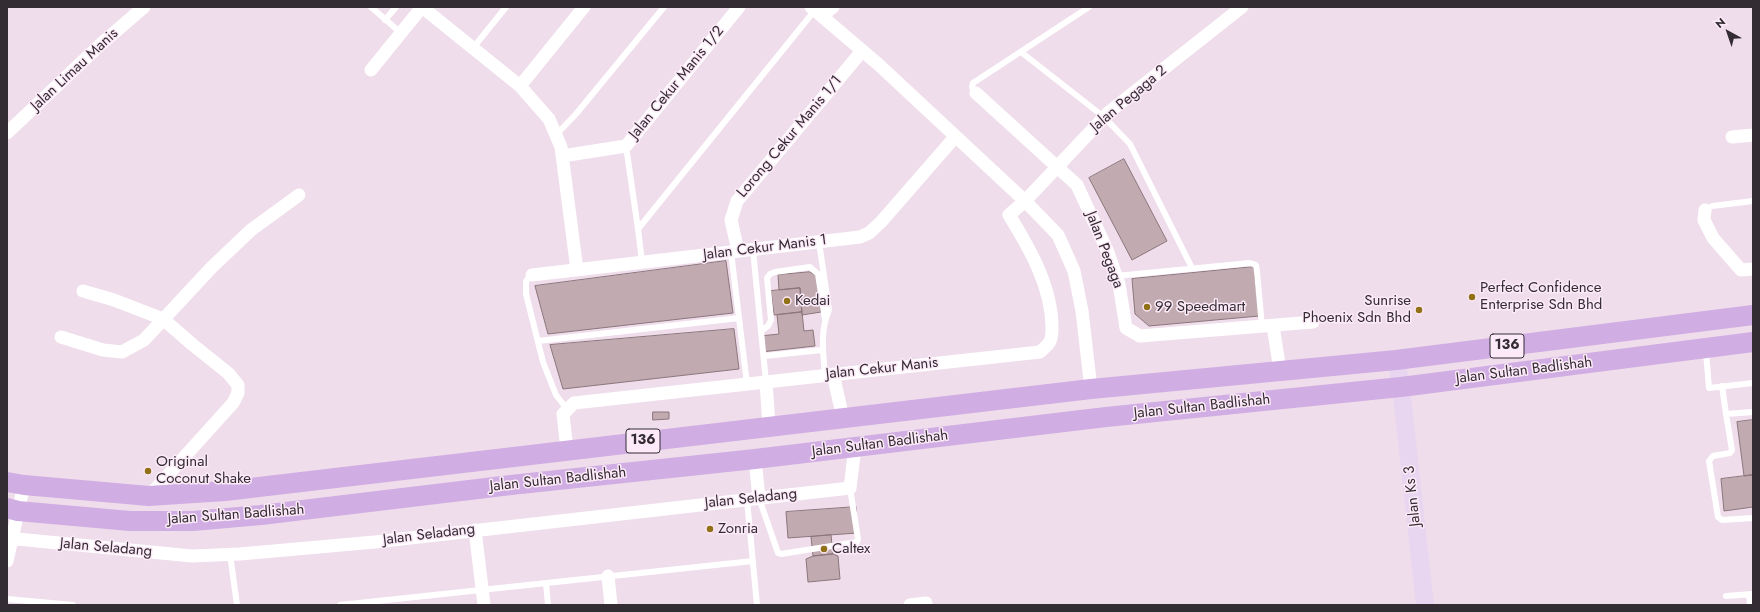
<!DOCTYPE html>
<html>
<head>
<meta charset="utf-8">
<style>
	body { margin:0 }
	#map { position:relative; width:1760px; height:612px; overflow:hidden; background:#f0ddeb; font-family:Jost,sans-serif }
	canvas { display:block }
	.frame { position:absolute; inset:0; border:8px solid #332c32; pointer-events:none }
	.north { position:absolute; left:1708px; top:12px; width:40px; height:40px; -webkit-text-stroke:3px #fdeaf8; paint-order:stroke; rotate:320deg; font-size:11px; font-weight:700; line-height:16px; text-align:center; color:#332c32 }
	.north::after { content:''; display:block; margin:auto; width:14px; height:18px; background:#332c32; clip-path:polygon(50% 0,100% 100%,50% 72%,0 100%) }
</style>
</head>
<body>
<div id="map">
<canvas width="1760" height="612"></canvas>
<div class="frame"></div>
<div class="north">N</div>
</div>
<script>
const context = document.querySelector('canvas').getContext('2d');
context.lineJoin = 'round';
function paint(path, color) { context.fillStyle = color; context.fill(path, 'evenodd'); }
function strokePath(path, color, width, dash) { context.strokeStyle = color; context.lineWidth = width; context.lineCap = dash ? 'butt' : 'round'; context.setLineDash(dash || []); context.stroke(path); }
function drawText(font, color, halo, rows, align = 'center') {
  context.font = font + ' Jost,sans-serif'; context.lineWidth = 3; context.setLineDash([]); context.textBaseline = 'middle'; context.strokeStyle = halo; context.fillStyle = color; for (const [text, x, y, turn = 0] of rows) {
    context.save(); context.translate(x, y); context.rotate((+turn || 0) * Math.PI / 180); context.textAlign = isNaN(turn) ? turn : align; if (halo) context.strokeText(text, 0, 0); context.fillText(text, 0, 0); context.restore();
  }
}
const building = new Path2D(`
	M1124 159 1167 241 1132 260 1089 178Z
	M726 261 733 313 548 334 535 286Z
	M1254 267 1259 316 1149 326 1135 314 1132 279Z
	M810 272 817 276 821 312 802 315 800 288 779 290 778 275Z
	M800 288 802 312 774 315 771 291Z
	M802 312 804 331 813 330 815 346 761 352 760 336 779 334 777 315Z
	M734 329 739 369 563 389 550 345Z
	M653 412H669V419L653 420Z
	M1753 420V475L1744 476 1737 422Z
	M1753 475V507L1724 511 1721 479Z
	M856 507 857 533 788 538 786 512Z
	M831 535 833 554 813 556 811 537Z
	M833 554 838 556 840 579 808 582 806 559 813 556Z`);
paint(building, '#c1abb1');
strokePath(building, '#8b767c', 1);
strokePath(new Path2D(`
	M371 7 401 33
	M385 20 396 7
	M473 48 506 7
	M1021 52 1104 117 1130 144 1192 268
	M976 93 972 87 973 83 1089 7
	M556 135 576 114 664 7
	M626 146 638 229 815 10
	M1705 210 1712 206 1753 201
	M638 229 642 262
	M819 242 829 310C820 330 823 353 825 375
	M753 250 766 382
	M731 252 747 384
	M532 275 526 281V294L543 362 556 395 567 409
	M1116 276 1250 263 1256 265 1257 272 1262 327
	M761 331 768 326 771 320 767 278 770 274 775 272 810 267 818 274 825 320
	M538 341 739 318
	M1706 352 1709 388 1753 383
	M764 356 822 350
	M1722 386 1726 414 1753 412
	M1726 414 1732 450 1730 453 1713 456 1709 461 1718 517 1722 520 1753 518
	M759 498 778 553 781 554 857 542 858 539 850 488
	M747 500 757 605
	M230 554 237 605
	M546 583 548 605
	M1749 594 1750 605
	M1726 596 1753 594
	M7 599 73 605
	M340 605 753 561`), '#fff', 6);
strokePath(new Path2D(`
	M422 7 520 86 549 119 561 147 577 270
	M811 7 878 64 1025 201 1058 235 1074 271 1082 311 1091 389
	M822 16 833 7
	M371 70 422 7
	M520 86 584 7
	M976 93 1077 185 1107 250 1119 284 1126 328 1140 336 1313 322
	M7 133 101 44 144 7
	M1732 137 1753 135
	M562 156 626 146 739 7
	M1705 210 1704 220 1713 238 1741 270 1753 269
	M738 251 731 220 737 201 862 51
	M532 275 860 237 869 233 881 222 955 137
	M83 291 114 300 163 319 193 345 228 373 238 385V393L233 403 149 496
	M1273 326 1280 370
	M61 337 103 350 122 352 144 340 212 267 251 230 299 195
	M833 374 843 418
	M766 382 769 426
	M567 450 563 414 574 403 1040 352C1043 349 1047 346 1049 343 1052 339 1052 333 1052 328 1052 287 1030 249 1009 215L1025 201 1109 112 1242 7
	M755 459 759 498
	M475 530 484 605
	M7 538 192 556 240 554 375 542 850 488 855 447
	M7 561 24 485
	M608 576 611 605
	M910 605 926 603`), '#fff', 13);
strokePath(new Path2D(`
	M1396 360 1401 387 1425 605`), '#e8d6f1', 18);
strokePath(new Path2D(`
	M7 482 24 485 149 496 225 491 1091 389 1396 360 1753 315
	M7 508 18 511 130 521H193L261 515 511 485 755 459 1106 417 1401 387 1753 342`), '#d0aee3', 20);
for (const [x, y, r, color] of [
	[1472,297,4,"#907117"],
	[787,301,4,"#907117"],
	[1147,307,4,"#907117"],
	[1419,310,4,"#907117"],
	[148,471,4,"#907117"],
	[710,529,4,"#907117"],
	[824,549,4,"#907117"]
]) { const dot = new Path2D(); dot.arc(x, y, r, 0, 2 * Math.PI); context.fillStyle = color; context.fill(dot); strokePath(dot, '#fdeaf8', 1.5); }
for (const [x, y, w] of [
	[1507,346,34],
	[643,441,34]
]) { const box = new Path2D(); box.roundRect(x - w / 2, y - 12, w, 24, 3); context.fillStyle = '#fdeaf8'; context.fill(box); strokePath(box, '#332c32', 1); }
drawText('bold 14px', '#332c32', null, [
	["136",1507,346],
	["136",643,441]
]);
drawText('15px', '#332c32', '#fdeaf8', [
	["Jalan Limau Manis",75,70,-43],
	["Jalan Cekur Manis 1/2",677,83,-51],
	["Jalan Pegaga 2",1129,99,-40],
	["Lorong Cekur Manis 1/1",790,137,-50],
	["Jalan Cekur Manis 1",765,248,-7],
	["Jalan Pegaga",1104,250,69],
	["Jalan Cekur Manis",882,369,-6],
	["Jalan Sultan Badlishah",1524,371,-7],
	["Jalan Sultan Badlishah",1202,407,-6],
	["Jalan Sultan Badlishah",880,444,-7],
	["Jalan Sultan Badlishah",558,480,-6],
	["Jalan Ks 3",1413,496,-96],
	["Jalan Seladang",751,499,-6],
	["Jalan Sultan Badlishah",236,515,-4],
	["Jalan Seladang",429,535,-7],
	["Jalan Seladang",106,548,5]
]);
drawText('15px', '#332c32', '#fdeaf8', [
	["Perfect Confidence",1480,288],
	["Enterprise Sdn Bhd",1480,305],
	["Kedai",795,301],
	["Sunrise",1411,301,"right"],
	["Phoenix Sdn Bhd",1411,318,"right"],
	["99 Speedmart",1155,307],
	["Original",156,462],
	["Coconut Shake",156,479],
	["Zonria",718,529],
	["Caltex",832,549]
], 'left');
</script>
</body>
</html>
